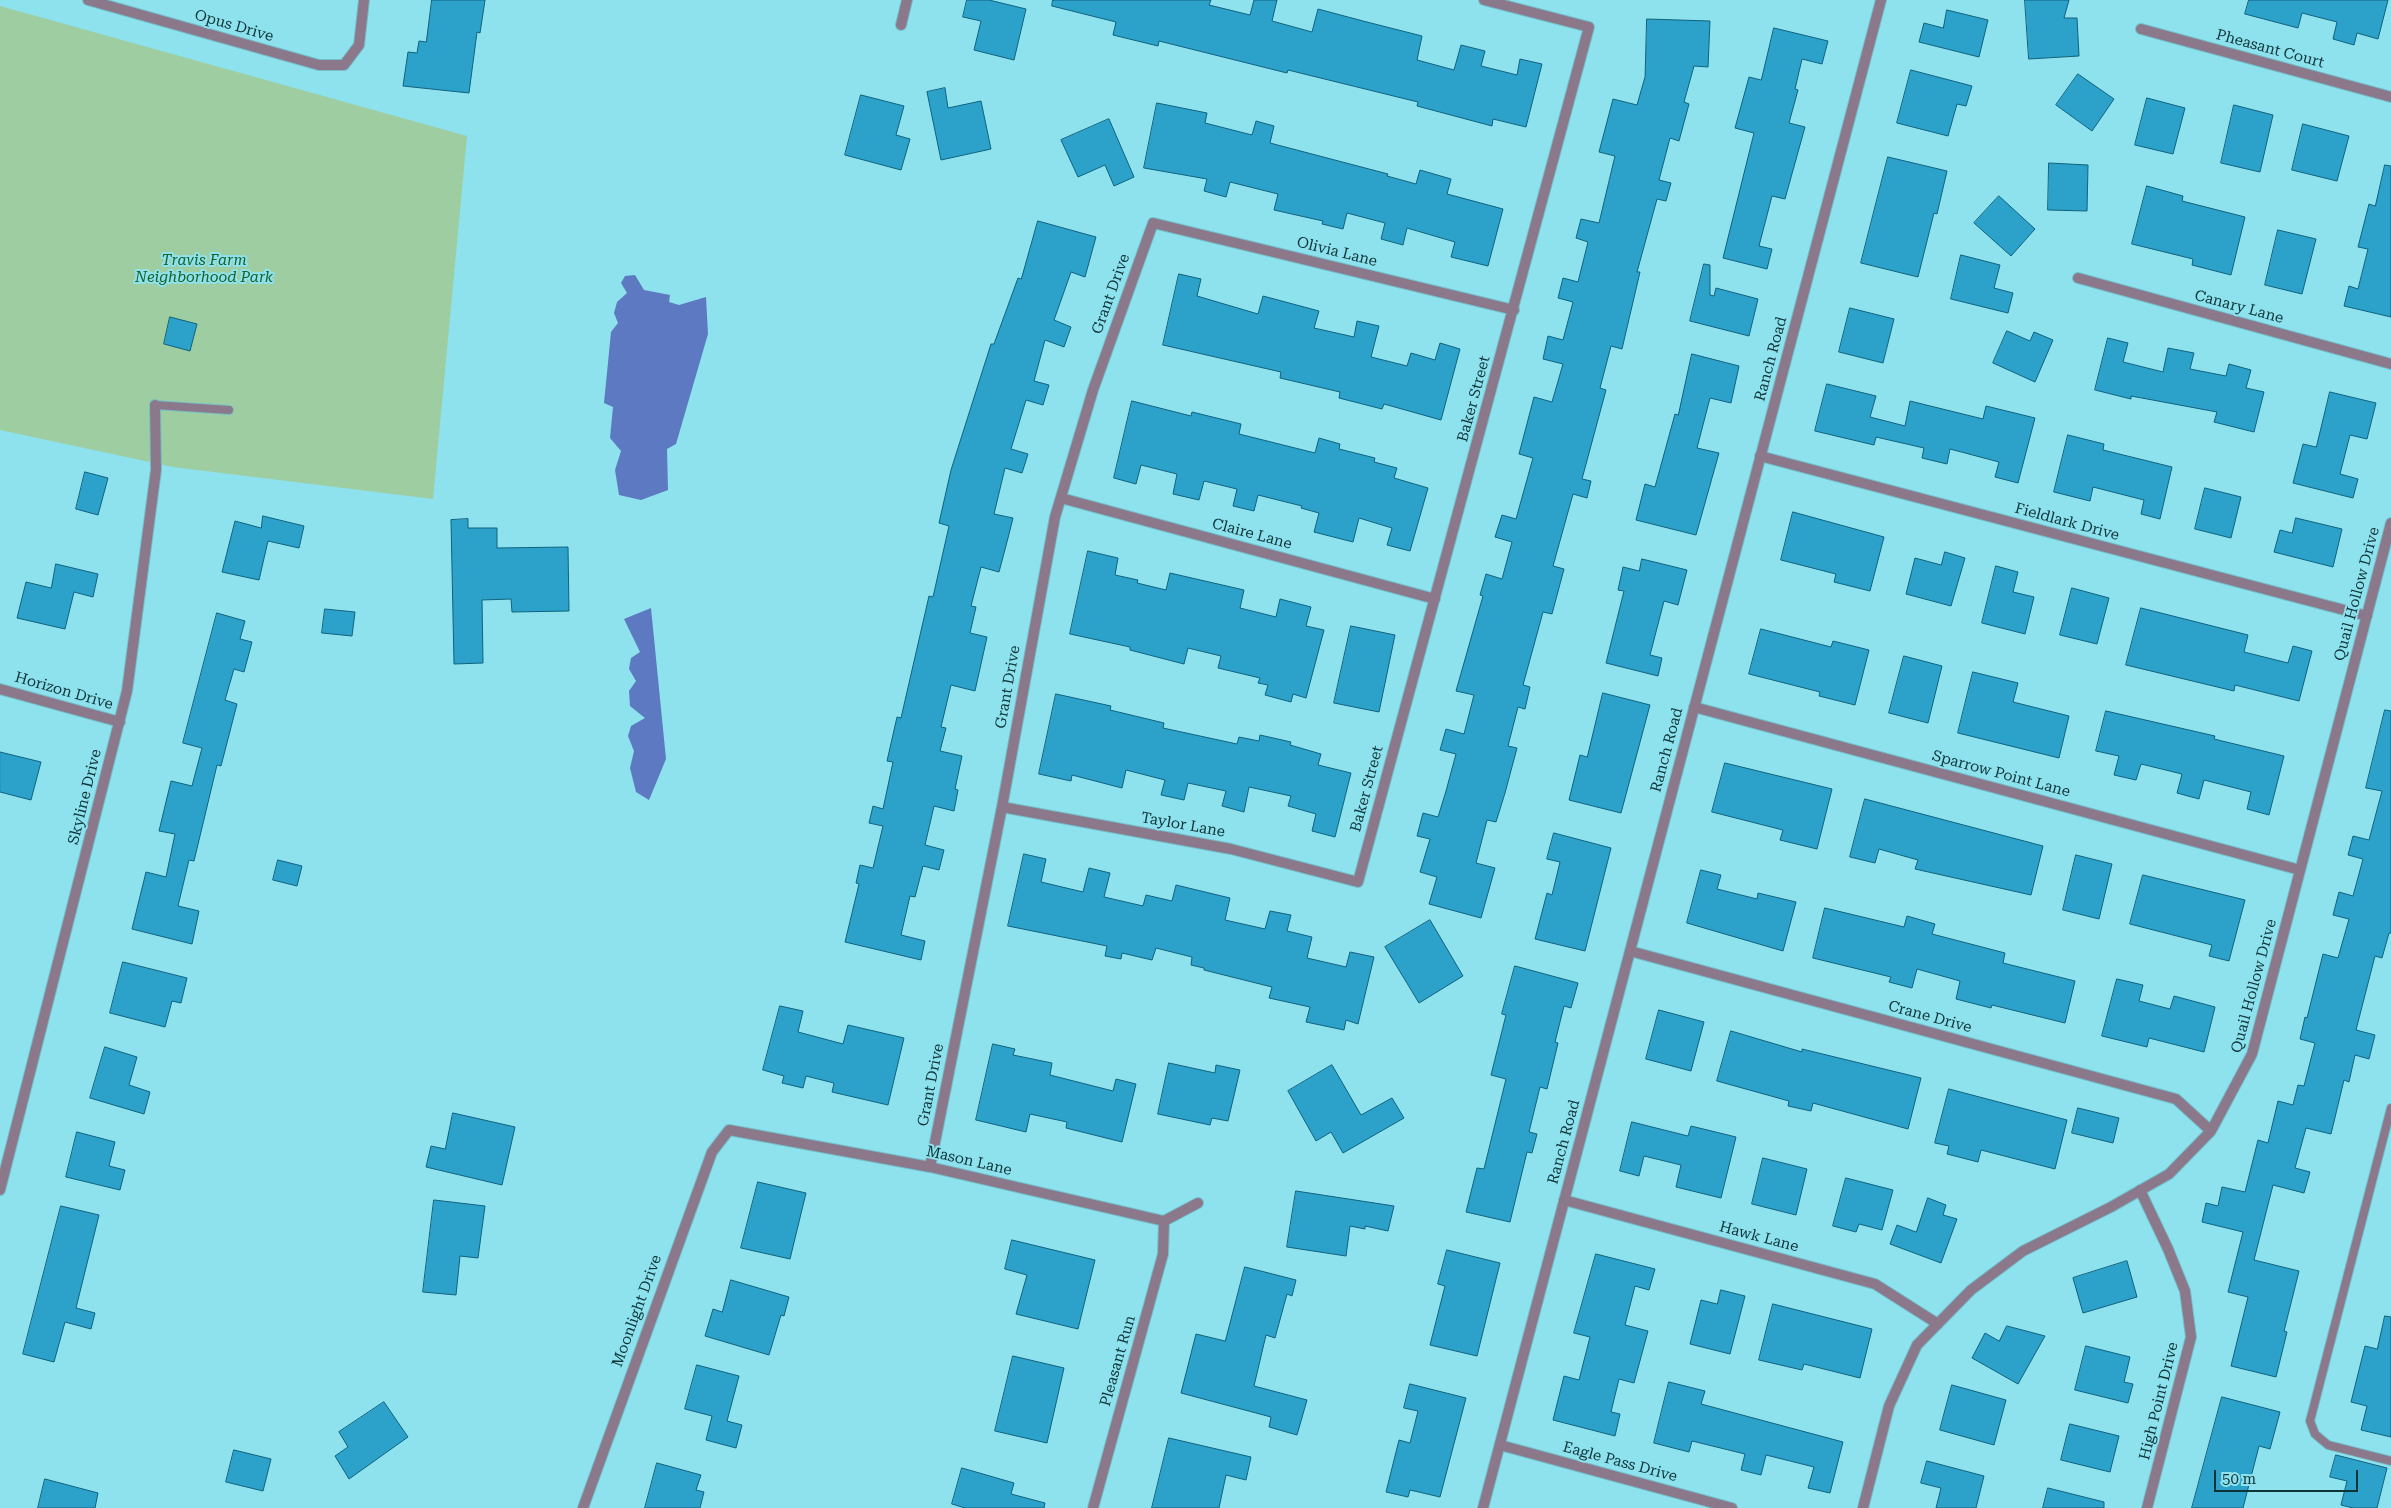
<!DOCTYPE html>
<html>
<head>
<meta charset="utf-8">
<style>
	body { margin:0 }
	#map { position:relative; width:2391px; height:1508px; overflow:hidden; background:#8de2ee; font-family:"Roboto Serif",serif }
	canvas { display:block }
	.scale { position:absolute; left:2214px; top:1470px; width:144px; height:22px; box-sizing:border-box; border:2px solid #0f3438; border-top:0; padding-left:6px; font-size:15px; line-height:18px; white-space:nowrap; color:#0f3438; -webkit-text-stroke:4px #8de2ee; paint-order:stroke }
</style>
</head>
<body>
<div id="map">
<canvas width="2391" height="1508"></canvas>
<div class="scale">50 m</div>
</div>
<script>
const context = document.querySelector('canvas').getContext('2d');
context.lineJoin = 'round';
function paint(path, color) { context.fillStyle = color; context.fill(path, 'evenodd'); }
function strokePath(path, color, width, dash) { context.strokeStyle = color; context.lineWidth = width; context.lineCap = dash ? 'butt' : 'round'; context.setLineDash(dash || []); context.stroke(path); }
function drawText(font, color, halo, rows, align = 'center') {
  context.font = font + ' "Roboto Serif",serif'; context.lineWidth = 4; context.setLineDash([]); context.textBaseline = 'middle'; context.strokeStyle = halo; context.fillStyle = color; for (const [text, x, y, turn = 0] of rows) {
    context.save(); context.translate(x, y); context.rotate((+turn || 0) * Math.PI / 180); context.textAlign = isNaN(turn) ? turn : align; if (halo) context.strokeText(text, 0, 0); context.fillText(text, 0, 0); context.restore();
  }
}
paint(new Path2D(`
	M0 6 467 136 433 499 173 467 0 430Z`), '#9ecda1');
paint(new Path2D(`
	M635 275 644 290 670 295 669 302 679 305 706 297 708 334 676 444 667 449 668 490 641 500 619 495 615 470 621 451 610 438 613 407 604 403 611 332 618 323 614 313 617 302 627 293 621 283 625 276Z
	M651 608 666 759 649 800 636 792 630 768 634 751 628 736 631 726 645 718 630 706 629 691 636 681 629 669 631 658 640 652 624 619Z`), '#5d79c1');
const building = new Path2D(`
	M432 0H485L480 33 477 32 469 93 403 86 408 52 417 53 419 41 426 42Z
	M967 0H989L1026 9 1014 60 974 50 981 21 963 17Z
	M1053 0H1211L1209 5 1250 15 1254 0H1277L1272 21 1312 32 1318 9 1363 21 1422 36 1417 60 1454 70 1461 45 1485 51 1481 66 1517 75 1520 59 1542 64 1526 127 1493 119 1492 126 1417 106 1418 102 1288 70 1287 73 1159 41 1158 46 1113 35 1116 22 1052 6Z
	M2025 0H2069L2064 18H2077L2079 56 2029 59Z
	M2249 0H2388L2378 39 2357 33 2354 45 2333 39 2337 22 2302 13 2298 28 2245 14Z
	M1947 10 1988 20 1979 57 1919 42 1924 23 1943 28Z
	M1647 19 1710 21 1708 67 1694 66 1684 102 1689 104 1679 141 1670 138 1659 180 1671 183 1666 201 1657 199 1637 272H1640L1622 349 1611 346 1600 388 1606 390 1582 479 1591 481 1587 498 1573 494 1553 566 1564 569 1552 614 1543 612 1523 685 1530 687 1525 709 1518 707 1508 746 1517 748 1505 793 1496 822 1487 820 1476 863 1495 868 1481 918 1429 904 1437 877 1420 872 1430 839 1417 836 1423 813 1438 817 1446 791 1456 754 1440 750 1446 729 1464 734 1474 695 1456 691 1483 596 1480 595 1486 574 1502 579 1512 542 1495 537 1502 515 1516 519 1533 458 1519 454 1534 397 1552 402 1563 364 1543 359 1548 336 1563 340 1573 302 1558 298 1563 278 1578 282 1588 242 1576 238 1581 219 1599 223 1615 156 1599 152 1613 99 1637 105 1645 77Z
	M1774 28 1828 41 1822 64 1802 59 1795 89 1798 90 1789 123 1805 127 1785 199 1772 196 1759 246 1772 249 1767 269 1723 258 1754 133 1735 128 1749 77 1761 80Z
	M1911 70 1972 86 1966 106 1957 104 1948 136 1897 123Z
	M2078 74 2114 99 2092 131 2056 105Z
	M945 88 948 108 981 101 991 149 941 160 927 92Z
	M861 95 904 106 896 135 910 139 901 170 845 155Z
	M2147 98 2185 108 2173 154 2135 145Z
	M1157 103 1207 113 1205 123 1252 135 1256 121 1274 126 1270 143 1388 174 1387 176 1416 184 1420 170 1451 179 1447 194 1503 209 1488 266 1451 257 1455 242 1407 228 1403 245 1381 239 1385 223 1347 213 1343 229 1322 224 1323 221 1274 210 1278 194 1230 182 1226 197 1204 191 1207 179 1144 168Z
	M2234 105 2273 115 2260 172 2221 163Z
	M1109 119 1134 177 1114 186 1105 165 1078 177 1061 140Z
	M2303 124 2349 136 2337 181 2292 170Z
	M1888 157 1947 171 1937 214 1934 213 1918 277 1861 263Z
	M2049 163 2088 165 2087 211 2048 210Z
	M2385 165 2391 166V317L2344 306 2349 286 2358 289 2368 249 2358 247 2369 204 2375 206Z
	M2147 186 2183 196 2182 201 2245 217 2231 275 2192 265 2193 259 2132 244Z
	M1999 196 2035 229 2011 256 1974 223Z
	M1038 221 1096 237 1085 277 1071 272 1054 320 1071 327 1064 347 1045 340 1034 381 1049 385 1043 405 1026 400 1011 449 1028 454 1022 473 1005 468 994 514 1013 518 1008 538 999 572 981 567 971 606 976 607 970 633 987 637 975 691 951 685 941 727 946 728 940 751 962 756 955 789 958 790 954 811 934 806 925 845 944 850 939 870 923 866 915 897 910 896 901 935 925 941 921 960 845 942 859 884 856 883 860 865 873 868 883 826 869 823 873 806 883 809 893 762 887 761 897 717 901 718 929 596 933 597 949 526 939 523 951 470 991 344H994L1018 278 1021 279Z
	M2278 230 2316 239 2302 294 2265 285Z
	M1961 255 2000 265 1994 288 2013 293 2008 313 1951 299Z
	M1704 264 1710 265V295L1714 296 1716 288 1758 299 1749 336 1690 321Z
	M1179 274 1201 279 1197 296 1258 314 1263 296 1319 311 1314 328 1354 337 1357 321 1379 326 1371 357 1407 366 1411 353 1435 360 1440 343 1460 349 1441 420 1384 404 1382 409 1339 398 1340 392 1280 378 1281 372 1163 345Z
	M1850 308 1894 319 1883 363 1839 352Z
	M170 317 197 324 190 351 164 344Z
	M2007 331 2030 341 2034 332 2053 340 2035 382 1993 363Z
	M2108 338 2128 343 2123 362 2163 372 2168 348 2194 353 2190 369 2226 376 2229 364 2251 370 2246 388 2264 392 2254 432 2214 422 2217 412 2131 396V399L2095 390Z
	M1692 354 1739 366 1731 403 1710 398 1697 448 1719 453 1696 535 1636 520 1645 484 1655 487 1675 414 1678 415Z
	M1827 384 1876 396 1870 417 1905 426 1910 401 1983 419 1986 406 2035 418 2018 483 1995 477 1999 462 1950 449 1947 464 1922 458 1924 448 1876 437 1874 445 1815 431Z
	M2330 392 2376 403 2367 439 2350 435 2340 474 2358 479 2353 498 2293 483 2303 444 2316 447Z
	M1132 401 1191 416 1192 412 1241 424 1239 434 1315 453 1319 438 1340 444 1339 449 1375 458 1374 462 1397 468 1394 478 1428 488 1410 551 1387 545 1392 528 1359 518 1353 542 1314 532 1319 513 1301 508 1302 506 1258 495 1254 511 1233 506 1237 489 1204 481 1199 500 1173 494 1177 474 1141 465 1136 484 1114 478Z
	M2068 435 2104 444 2103 450 2172 467 2160 519 2141 514 2144 500 2093 487 2090 501 2054 492Z
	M85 472 108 478 98 515 76 509Z
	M2205 488 2241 497 2231 538 2195 529Z
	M1793 512 1884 537 1870 591 1834 582 1836 574 1781 560Z
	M263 516 304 526 299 548 268 541 259 580 222 572 235 521 261 528Z
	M2296 518 2342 529 2333 567 2274 552 2280 530 2292 533Z
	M468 519V528H497V548L568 547 569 611 512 612 511 599 482 600 483 663 454 664 451 520Z
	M1088 551 1118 558 1115 575 1138 580 1137 583 1166 590 1170 573 1244 590 1240 608 1276 617 1280 599 1311 607 1306 626 1324 630 1306 698 1293 694 1291 702 1265 695 1268 685 1258 683 1260 678 1218 668 1221 656 1188 648 1184 664 1130 650V647L1070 634Z
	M1945 552 1965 558 1951 606 1906 594 1915 558 1941 565Z
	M1642 559 1687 570 1678 605 1664 601 1650 655 1662 658 1658 676 1606 663 1624 591 1618 590 1623 567 1639 571Z
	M56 564 98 574 93 597 74 592 65 629 17 618 26 582 51 588Z
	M1996 566 2018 572 2013 592 2034 597 2025 634 1982 623Z
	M2072 588 2109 598 2097 644 2060 635Z
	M2141 608 2248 635 2244 652 2288 663 2293 646 2312 651 2299 701 2235 685 2234 691 2126 665Z
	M325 609 355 612 352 636 322 633Z
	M217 613 245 621 240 639 252 642 244 672 234 669 225 700 237 704 221 766 217 765 194 861 189 860 178 906 199 911 192 944 132 929 146 872 166 877 175 834 159 831 171 781 192 786 202 748 183 743Z
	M1351 626 1395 635 1379 712 1334 703Z
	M1761 629 1831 647 1833 641 1869 650 1855 705 1819 696 1820 692 1749 674Z
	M1904 656 1942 666 1928 723 1889 713Z
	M1973 672 2018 683 2013 702 2069 716 2059 758 1958 733Z
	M1603 693 1650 705 1621 813 1569 800 1580 755 1587 757Z
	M1056 694 1111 706 1110 710 1164 723 1163 728 1237 744 1239 737 1259 741 1260 735 1291 742 1290 745 1321 754 1318 765 1351 773 1335 837 1312 831 1316 814 1288 806 1291 796 1249 787 1244 812 1222 806 1226 791 1188 783 1184 800 1161 795 1165 780 1126 770 1122 788 1072 775 1071 781 1039 774Z
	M2385 710 2391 711V933H2389L2382 958 2375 956 2356 1030 2375 1035 2369 1059 2355 1055 2349 1082 2344 1080 2331 1134 2306 1128 2295 1168 2310 1172 2304 1193 2273 1185 2254 1260 2299 1271 2284 1331 2287 1332 2276 1377 2231 1366 2248 1297 2228 1292 2243 1232 2202 1222 2206 1203 2218 1206 2222 1187 2245 1192 2258 1140 2268 1143 2278 1101 2293 1105 2298 1085 2304 1086 2315 1043 2300 1039 2305 1017 2307 1018 2323 954 2338 958 2349 919 2333 915 2339 892 2353 896 2363 859 2348 855 2353 836 2369 840 2382 791 2366 788Z
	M2106 711 2215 736 2214 739 2284 756 2269 815 2247 809 2251 792 2204 780 2199 799 2177 793 2182 774 2141 764 2136 780 2114 775 2119 756 2096 751Z
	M0 752 41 762 31 800 0 792Z
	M1725 763 1832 789 1817 849 1780 840 1783 830 1712 812Z
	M1865 799 2043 846 2031 895 1915 869 1918 860 1879 849 1875 863 1850 857Z
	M1554 833 1611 848 1585 951 1535 939 1547 893 1552 895 1560 862 1547 859Z
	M1024 854 1046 859 1041 882 1083 892 1089 868 1110 873 1104 897 1143 906 1146 895 1172 901 1176 885 1230 898 1225 920 1265 929 1270 911 1291 915 1287 931 1312 937 1307 958 1346 967 1350 952 1374 957 1358 1024 1346 1020 1344 1030 1306 1022 1310 1007 1269 998 1272 987 1204 970V968L1191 965 1192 957 1156 948 1152 960 1122 953 1121 959 1105 956 1107 946 1008 926Z
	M2076 855 2112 864 2099 919 2063 910Z
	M278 860 302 866 297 886 273 880Z
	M1701 870 1721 875 1717 889 1757 899 1758 893 1796 902 1783 951 1687 923Z
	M2143 875 2245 900 2229 961 2209 956 2212 945 2130 924Z
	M1825 908 1904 927 1907 916 1935 924 1932 934 2005 953 2003 963 2075 981 2065 1023 1992 1005 1991 1008 1956 999 1960 981 1917 969 1912 988 1889 982 1891 977 1813 958Z
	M1430 920 1463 976 1419 1003 1385 947Z
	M123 962 187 978 181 1003 172 1001 165 1027 110 1013Z
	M1515 966 1578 983 1571 1008 1564 1006 1555 1042 1558 1043 1547 1089 1540 1087 1529 1132 1537 1134 1532 1153 1527 1152 1510 1222 1466 1212 1477 1168 1484 1169 1506 1079 1491 1075 1506 1015 1502 1014Z
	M2117 979 2143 985 2139 1001 2170 1009 2174 996 2215 1007 2204 1052 2149 1038 2147 1047 2102 1036Z
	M780 1006 803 1011 798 1032 843 1044 848 1025 904 1038 888 1105 832 1092 834 1083 806 1076 803 1088 782 1083 784 1076 763 1070Z
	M1659 1010 1704 1022 1691 1071 1646 1059Z
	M1731 1031 1802 1052V1049L1921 1078 1908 1129 1813 1103 1811 1111 1788 1106 1789 1101 1717 1081Z
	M993 1044 1015 1049 1013 1055 1052 1063 1050 1075 1113 1091 1116 1079 1136 1084 1122 1142 1066 1128 1067 1122 1030 1114 1026 1132 976 1120Z
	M105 1047 137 1057 129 1085 150 1092 144 1114 90 1098Z
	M1169 1063 1215 1073 1216 1065 1240 1070 1228 1121 1212 1118 1210 1125 1158 1114Z
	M1332 1065 1361 1115 1392 1098 1404 1118 1343 1153 1331 1132 1316 1141 1288 1091Z
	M1949 1089 2067 1120 2055 1169 1981 1150 1978 1162 1947 1154 1949 1146 1935 1143Z
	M2078 1108 2119 1118 2113 1143 2072 1133Z
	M453 1113 515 1127 502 1185 426 1167 431 1146 445 1149Z
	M1632 1122 1688 1136 1691 1126 1736 1137 1721 1198 1676 1187 1681 1165 1644 1156 1639 1176 1620 1171Z
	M77 1132 115 1142 109 1166 125 1170 120 1190 66 1177Z
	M1763 1158 1807 1169 1796 1215 1752 1204Z
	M1846 1178 1893 1190 1882 1230 1859 1224 1856 1232 1833 1226Z
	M758 1182 806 1193 790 1259 741 1248Z
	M1296 1191 1394 1206 1388 1231 1365 1226V1229L1350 1226 1346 1256 1287 1247Z
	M1928 1198 1946 1205 1943 1215 1957 1219 1941 1263 1890 1244 1897 1225 1916 1232Z
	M434 1200 485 1206 478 1258 460 1256 456 1295 423 1292Z
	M61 1206 99 1215 76 1308 95 1313 91 1329 65 1322 54 1362 23 1354Z
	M1012 1240 1095 1260 1078 1329 1016 1314 1027 1275 1005 1269Z
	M1447 1250 1500 1263 1477 1356 1430 1345 1445 1286 1438 1284Z
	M1596 1254 1655 1269 1649 1290 1635 1286 1625 1325 1648 1331 1634 1383 1619 1379 1611 1412 1620 1414 1615 1436 1553 1420 1564 1376 1579 1380 1590 1337 1574 1333Z
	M2127 1261 2137 1297 2083 1313 2073 1278Z
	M1245 1267 1296 1280 1292 1296 1287 1294 1275 1338 1266 1335 1254 1386 1307 1400 1297 1435 1269 1427 1271 1417 1181 1393 1196 1334 1225 1341Z
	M731 1280 789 1297 784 1316 781 1315 769 1355 705 1336 713 1309 722 1312Z
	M1721 1290 1745 1296 1730 1354 1690 1344 1701 1300 1717 1304Z
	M1773 1304 1872 1329 1860 1378 1804 1364 1802 1370 1759 1360Z
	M2385 1316 2391 1317V1437L2361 1430 2367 1406 2351 1402 2365 1346 2377 1349Z
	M2007 1326 2045 1336 2018 1384 1972 1358 1985 1333 1999 1341Z
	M2086 1346 2130 1357 2124 1382 2133 1384 2128 1403 2075 1390Z
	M1013 1356 1064 1368 1047 1443 995 1431Z
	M697 1365 739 1376 727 1421 742 1425 736 1448 706 1440 712 1416 685 1409Z
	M1669 1382 1705 1391 1701 1404 1843 1442 1830 1493 1808 1488 1814 1467 1766 1455 1761 1475 1741 1470 1745 1454 1692 1441 1689 1452 1654 1443Z
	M1410 1384 1466 1398 1440 1497 1410 1490 1408 1497 1386 1492 1399 1440 1410 1443 1418 1411 1404 1408Z
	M1952 1385 2006 1400 1994 1445 1940 1430Z
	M2222 1397 2280 1412 2270 1449 2259 1446 2243 1508H2192Z
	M384 1402 408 1437 349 1479 335 1456 348 1447 339 1432Z
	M2070 1424 2119 1436 2110 1472 2061 1460Z
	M1169 1438 1251 1457 1246 1480 1226 1475 1219 1508H1152Z
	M234 1450 271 1459 263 1491 226 1482Z
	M2336 1455 2387 1468 2377 1508H2353L2341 1505 2347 1481 2330 1477Z
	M1927 1461 1984 1476 1976 1508H1936L1941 1488 1921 1483Z
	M657 1463 701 1475 696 1490 704 1492 700 1508H645Z
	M962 1468 1014 1483 1011 1494 1045 1503 1044 1508H965L952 1504Z
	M45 1479 98 1493 95 1508H38Z
	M2048 1488 2104 1502V1508H2043Z`);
paint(building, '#2ca1ca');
strokePath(building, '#10627d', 1);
const service = new Path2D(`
	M155 405 229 410
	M2391 1108 2310 1421 2315 1434 2328 1445 2391 1461`);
const minor = new Path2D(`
	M88 0 319 65H344L359 45 364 0
	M901 25 907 0
	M2141 29 2391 97
	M2078 278 2391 364
	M1760 456 2367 616
	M1061 498 1435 599
	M0 689 120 722
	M1694 707 2300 870
	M1002 807 1231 849 1358 882 1589 27 1484 0
	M1630 951 2176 1099 2211 1131
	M930 1167 1002 807 1055 517 1093 390 1153 223 1514 310
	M0 1190 127 691 156 470 155 405
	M2140 1190 2168 1249 2185 1291 2191 1337 2147 1508
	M1564 1200 1875 1284 1938 1324
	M1500 1445 1732 1508
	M583 1508 712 1152 729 1130 930 1167 1164 1221 1198 1203
	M1093 1508 1163 1254 1164 1221
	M1483 1508 1881 0
	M1863 1508 1889 1406 1917 1345 1971 1290 2023 1251 2111 1207 2169 1174 2211 1131 2252 1054 2391 523`);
strokePath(service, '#74bfca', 10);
strokePath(minor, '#74bfca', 12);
strokePath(service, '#8c788b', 8);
strokePath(minor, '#8c788b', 10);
drawText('15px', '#0f3438', '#8de2ee', [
	["Opus Drive",234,26,16],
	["Pheasant Court",2270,49,15],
	["Olivia Lane",1337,252,14],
	["Grant Drive",1111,294,-70],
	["Canary Lane",2239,307,15],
	["Ranch Road",1771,359,-75],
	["Baker Street",1474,399,-75],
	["Fieldlark Drive",2067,522,15],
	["Claire Lane",1252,534,15],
	["Quail Hollow Drive",2357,594,-75],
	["Grant Drive",1008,687,-80],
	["Horizon Drive",64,691,16],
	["Ranch Road",1667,750,-75],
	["Sparrow Point Lane",2001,774,15],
	["Baker Street",1367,789,-75],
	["Skyline Drive",85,797,-76],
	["Taylor Lane",1183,825,10],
	["Quail Hollow Drive",2254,986,-75],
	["Crane Drive",1930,1017,15],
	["Grant Drive",931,1085,-79],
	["Ranch Road",1564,1142,-75],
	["Mason Lane",969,1161,13],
	["Hawk Lane",1759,1237,15],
	["Moonlight Drive",637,1311,-70],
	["Pleasant Run",1118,1361,-74],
	["High Point Drive",2159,1401,-76],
	["Eagle Pass Drive",1620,1462,15]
]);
drawText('italic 15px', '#186227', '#8de2ee', [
	["Travis Farm",204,261],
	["Neighborhood Park",204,278]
]);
</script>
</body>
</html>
